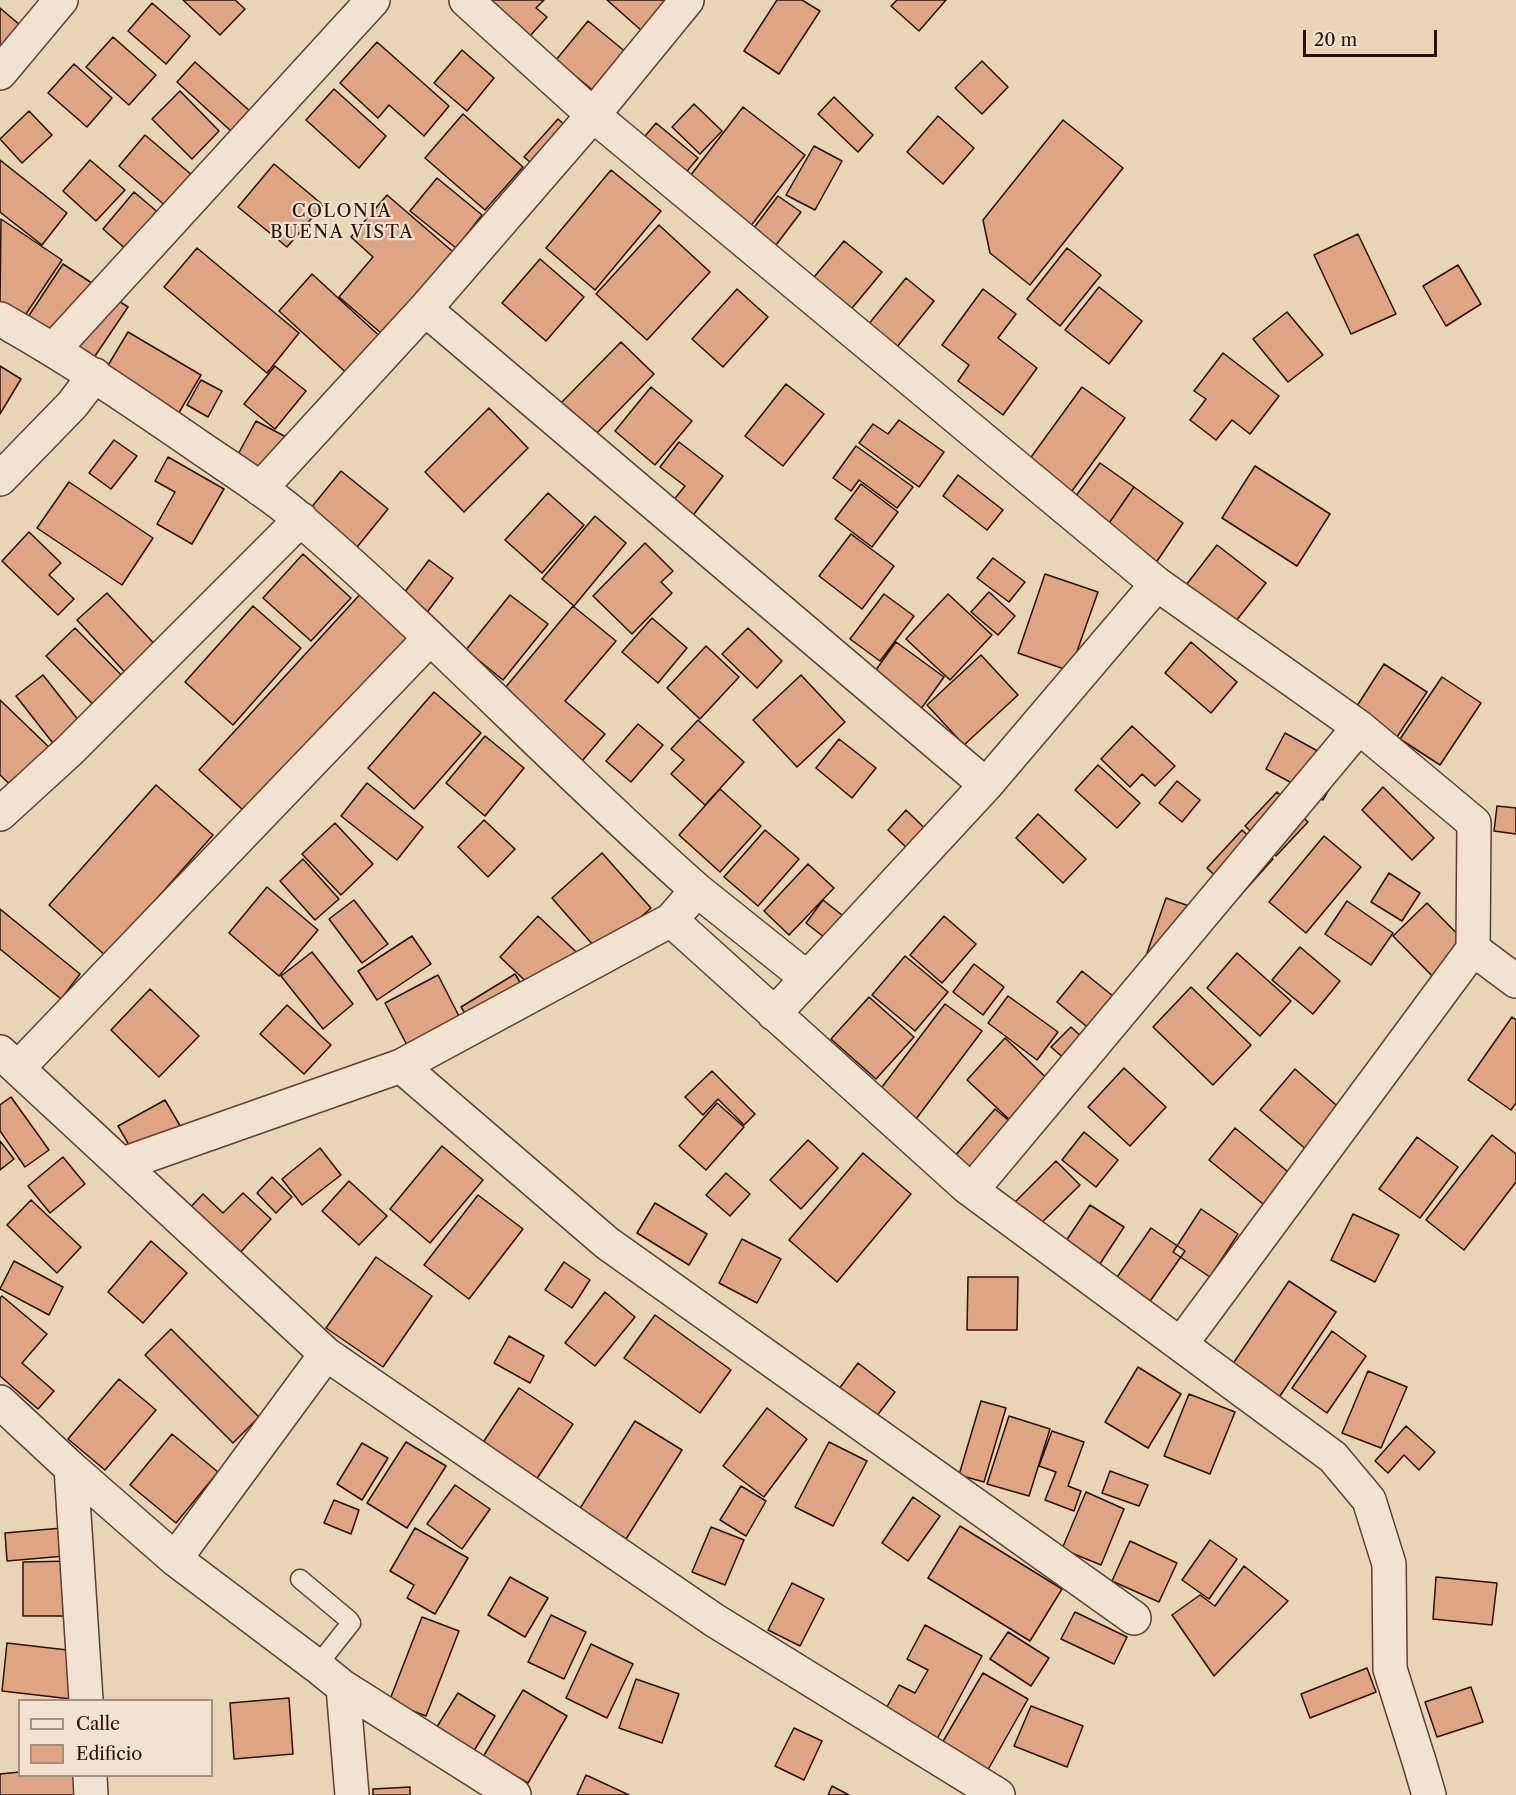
<!DOCTYPE html>
<html>
<head>
<meta charset="utf-8">
<style>
	body { margin:0 }
	#map { position:relative; width:1516px; height:1795px; overflow:hidden; background:#ead4b6; font-family:"Libre Caslon Text",serif }
	canvas { display:block }
	.legend { position:absolute; left:18px; top:1699px; width:195px; height:78px; box-sizing:border-box; background:#f1e3d0; border:2px solid #a28f7f; margin:0; padding:8px 10px; list-style:none; font-size:18px; color:#2b1006 }
	.legend li { display:flex; align-items:center; gap:12px; height:30px }
	.legend b { width:30px; border:2px solid #a28f7f }
	.scale { position:absolute; left:1303px; top:30px; width:134px; height:27px; box-sizing:border-box; border:3px solid #2b1006; border-top:0; padding-left:8px; font-size:18px; line-height:21px; white-space:nowrap; color:#2b1006; -webkit-text-stroke:4px #f1e3d0; paint-order:stroke }
</style>
</head>
<body>
<div id="map">
<canvas width="1516" height="1795"></canvas>
<ul class="legend">
<li><b style="height:8px;background:#f1e3d0"></b>Calle</li>
<li><b style="height:16px;background:#dea584"></b>Edificio</li>
</ul>
<div class="scale">20 m</div>
</div>
<script>
const context = document.querySelector('canvas').getContext('2d');
context.lineJoin = 'round';
function paint(path, color) { context.fillStyle = color; context.fill(path, 'evenodd'); }
function strokePath(path, color, width, dash) { context.strokeStyle = color; context.lineWidth = width; context.lineCap = dash ? 'butt' : 'round'; context.setLineDash(dash || []); context.stroke(path); }
function drawText(font, color, halo, rows, align = 'center') {
  context.font = font + ' "Libre Caslon Text",serif'; context.lineWidth = 4.5; context.setLineDash([]); context.textBaseline = 'middle'; context.strokeStyle = halo; context.fillStyle = color; for (const [text, x, y, turn = 0] of rows) {
    context.save(); context.translate(x, y); context.rotate((+turn || 0) * Math.PI / 180); context.textAlign = isNaN(turn) ? turn : align; if (halo) context.strokeText(text, 0, 0); context.fillText(text, 0, 0); context.restore();
  }
}
const building = new Path2D(`
	M183 0H235L245 9 220 35Z
	M488 0H544L536 8 547 17 530 36Z
	M607 0H697L660 47Z
	M777 0H802L820 11 779 74 744 51Z
	M897 0H946L919 31 891 6Z
	M152 3 190 36 166 64 128 31Z
	M0 8 33 36 0 66Z
	M588 21 644 67 612 106 556 60Z
	M113 37 156 75 129 105 86 67Z
	M377 42 449 106 424 136 389 105 378 118 340 83Z
	M462 50 494 78 467 111 434 83Z
	M982 61 1008 87 982 114 955 88Z
	M195 62 261 121 242 141 177 82Z
	M74 64 112 98 87 127 48 93Z
	M334 89 386 136 359 168 306 120Z
	M180 91 219 131 192 159 152 119Z
	M834 97 873 135 858 152 818 114Z
	M694 104 722 131 700 154 672 127Z
	M743 107 805 155 750 227 687 180Z
	M29 111 52 135 22 163 0 139Z
	M463 114 523 167 485 210 425 158Z
	M938 116 974 148 943 184 907 152Z
	M558 119 579 137 545 175 524 157Z
	M1063 120 1123 168 1030 285 990 253 983 220Z
	M656 123 698 158 683 176 641 141Z
	M145 135 207 188 181 219 119 166Z
	M814 146 842 161 815 210 786 195Z
	M0 160 67 213 42 245 0 212Z
	M90 160 125 190 96 221 63 191Z
	M274 164 323 205 287 247 238 207Z
	M611 170 661 211 595 290 546 248Z
	M437 178 482 215 456 248 410 211Z
	M134 192 167 220 136 258 103 229Z
	M387 195 466 263 395 345 339 297 373 257 351 237Z
	M778 196 801 212 776 245 753 229Z
	M1 219 62 260 22 320 0 305Z
	M659 225 710 272 647 340 596 294Z
	M1358 234 1396 314 1351 334 1314 255Z
	M844 241 882 272 848 313 810 282Z
	M197 248 299 333 267 373 164 287Z
	M1067 248 1101 275 1060 326 1027 299Z
	M540 259 584 297 546 341 502 303Z
	M63 264 128 307 89 365 24 323Z
	M1458 265 1481 304 1446 326 1423 286Z
	M312 274 385 341 352 378 279 311Z
	M906 278 934 301 897 347 868 325Z
	M1099 287 1142 321 1109 364 1065 330Z
	M737 289 768 317 723 367 692 339Z
	M983 289 1016 314 998 338 1037 368 1003 415 958 381 969 365 942 345Z
	M1287 312 1323 355 1288 382 1253 339Z
	M128 332 201 375 177 416 104 372Z
	M621 342 654 374 592 438 559 405Z
	M1223 353 1279 396 1250 434 1232 420 1216 440 1190 420 1206 399 1194 391Z
	M0 366 21 379 0 414Z
	M275 366 306 391 275 429 244 404Z
	M201 380 222 391 208 417 187 405Z
	M786 384 824 414 783 466 745 436Z
	M651 387 692 421 655 465 615 431Z
	M1082 387 1125 418 1064 502 1021 471Z
	M489 408 528 448 464 512 425 472Z
	M899 420 944 452 919 487 859 443 873 424 888 434Z
	M256 421 288 438 267 477 235 460Z
	M114 440 137 456 111 489 89 473Z
	M679 442 723 476 688 522 668 507 685 486 660 467Z
	M856 446 913 487 897 508 859 480 851 491 833 478Z
	M168 457 224 489 192 544 157 524 175 492 155 481Z
	M1100 463 1134 487 1105 529 1070 504Z
	M1255 466 1330 514 1297 566 1222 518Z
	M341 471 388 509 353 552 306 514Z
	M958 475 1003 510 987 530 943 496Z
	M69 482 153 538 122 585 37 528Z
	M861 484 898 512 872 547 835 519Z
	M1134 487 1183 523 1153 567 1105 529Z
	M548 493 584 525 542 573 505 540Z
	M595 516 626 543 574 606 542 579Z
	M29 532 61 563 49 575 74 599 58 615 2 561Z
	M851 534 894 566 862 609 819 576Z
	M645 543 673 571 661 582 672 593 632 634 593 596Z
	M1217 545 1266 583 1232 626 1183 589Z
	M303 554 351 598 311 641 263 598Z
	M993 558 1025 582 1009 602 977 578Z
	M429 560 453 578 425 615 401 597Z
	M1045 574 1098 592 1070 671 1018 653Z
	M365 589 420 639 254 820 199 770Z
	M989 592 1015 616 998 635 971 612Z
	M107 593 173 664 143 692 77 620Z
	M884 594 914 616 880 661 850 639Z
	M948 594 992 635 950 680 906 639Z
	M510 595 548 624 503 680 466 650Z
	M253 606 301 648 233 725 185 682Z
	M573 606 616 641 565 701 605 734 582 761 500 694Z
	M652 618 687 648 658 683 622 652Z
	M75 628 141 695 111 723 46 656Z
	M748 628 782 661 757 688 722 654Z
	M896 642 944 677 913 720 865 685Z
	M1191 642 1237 682 1211 713 1165 673Z
	M706 646 739 677 700 719 667 688Z
	M981 655 1018 695 964 745 927 705Z
	M1384 664 1427 692 1397 737 1355 709Z
	M43 675 83 726 56 747 16 696Z
	M801 675 845 722 797 767 753 720Z
	M1442 677 1481 703 1440 765 1400 739Z
	M434 692 481 733 414 809 368 768Z
	M0 700 53 751 16 790 0 775Z
	M698 720 744 762 705 805 671 774 684 760 671 749Z
	M638 724 663 745 631 782 606 761Z
	M1132 726 1175 766 1155 786 1142 774 1130 787 1101 759Z
	M1285 733 1343 765 1323 800 1266 769Z
	M485 736 524 768 485 816 446 783Z
	M839 739 876 768 852 798 816 768Z
	M1098 765 1140 803 1117 828 1075 790Z
	M1177 781 1200 800 1182 822 1159 803Z
	M367 783 423 827 397 860 341 816Z
	M156 785 213 835 106 956 49 905Z
	M1383 787 1434 838 1412 860 1362 810Z
	M720 789 761 826 720 872 679 835Z
	M1277 792 1308 822 1276 856 1245 826Z
	M1497 806 1516 808V834L1494 831Z
	M906 810 946 849 928 868 888 830Z
	M1038 814 1086 859 1063 883 1016 838Z
	M484 820 515 849 488 877 458 847Z
	M335 823 373 864 341 895 302 854Z
	M765 830 799 859 758 906 724 877Z
	M1242 830 1273 859 1238 898 1207 868Z
	M1324 836 1361 867 1306 933 1269 902Z
	M602 853 651 908 600 953 552 898Z
	M303 859 339 899 315 920 280 881Z
	M808 864 834 888 789 935 764 911Z
	M1389 873 1420 893 1402 921 1371 902Z
	M267 887 318 930 279 976 229 933Z
	M1166 898 1192 907 1173 965 1146 956Z
	M354 900 388 944 362 963 329 919Z
	M823 900 866 934 848 956 806 923Z
	M1347 901 1393 933 1371 965 1325 934Z
	M1427 903 1472 949 1438 982 1393 936Z
	M0 909 80 974 61 999 0 949Z
	M538 916 588 963 550 1004 500 957Z
	M944 916 976 944 942 983 910 955Z
	M412 936 431 964 377 1000 358 971Z
	M1300 947 1340 981 1313 1014 1272 980Z
	M312 952 353 1004 323 1029 281 976Z
	M1237 953 1291 1001 1260 1036 1207 988Z
	M905 956 948 992 915 1031 872 995Z
	M974 964 1004 987 983 1015 953 992Z
	M1082 971 1129 1009 1103 1040 1057 1002Z
	M515 974 536 1008 482 1040 461 1007Z
	M438 975 463 1024 410 1051 385 1003Z
	M1191 987 1251 1045 1213 1085 1153 1027Z
	M150 989 199 1036 159 1077 111 1030Z
	M1008 996 1058 1032 1037 1060 988 1023Z
	M869 997 914 1037 876 1079 831 1039Z
	M945 1004 982 1031 916 1119 879 1091Z
	M287 1005 331 1045 304 1074 260 1034Z
	M1512 1017 1516 1020V1103L1511 1110 1468 1080Z
	M1071 1027 1094 1048 1075 1068 1051 1047Z
	M1005 1038 1062 1093 1025 1134 967 1080Z
	M1124 1068 1166 1107 1130 1146 1088 1107Z
	M1295 1069 1343 1111 1308 1151 1260 1110Z
	M712 1071 755 1114 744 1125 718 1099 703 1115 685 1097Z
	M11 1097 49 1150 25 1167 0 1131V1105Z
	M165 1100 192 1146 136 1157 118 1126Z
	M717 1103 744 1127 706 1170 679 1146Z
	M995 1109 1027 1136 986 1185 954 1157Z
	M1235 1128 1293 1176 1268 1208 1209 1160Z
	M1084 1132 1118 1160 1096 1187 1062 1160Z
	M1492 1135 1516 1154V1182L1464 1250 1426 1220Z
	M1417 1137 1458 1167 1420 1218 1379 1189Z
	M808 1140 838 1168 801 1209 770 1180Z
	M0 1141 14 1159 0 1170Z
	M442 1146 483 1180 430 1243 390 1209Z
	M320 1148 341 1175 302 1205 282 1179Z
	M863 1153 911 1194 837 1282 789 1240Z
	M63 1157 85 1184 50 1213 28 1186Z
	M1056 1161 1080 1185 1033 1231 1009 1208Z
	M726 1173 750 1194 730 1216 706 1195Z
	M272 1177 292 1197 276 1213 257 1193Z
	M349 1181 387 1216 359 1245 322 1211Z
	M243 1193 271 1219 235 1258 186 1212 203 1194 223 1213Z
	M478 1195 523 1229 469 1299 424 1265Z
	M31 1200 81 1247 57 1273 7 1225Z
	M655 1203 707 1234 689 1265 637 1233Z
	M1090 1205 1124 1227 1096 1270 1062 1247Z
	M1201 1209 1238 1234 1210 1277 1173 1252Z
	M1353 1214 1399 1235 1375 1282 1331 1260Z
	M1151 1228 1185 1251 1146 1307 1113 1283Z
	M742 1239 781 1259 757 1303 719 1283Z
	M151 1241 187 1273 143 1323 108 1292Z
	M376 1257 432 1296 383 1367 326 1328Z
	M14 1261 63 1287 49 1315 0 1289Z
	M564 1262 590 1280 572 1308 545 1290Z
	M968 1277H1018L1017 1330H967Z
	M1289 1281 1336 1312 1278 1399 1230 1368Z
	M605 1292 635 1317 595 1366 565 1343Z
	M2 1296 47 1334 22 1363 54 1391 38 1409 0 1376V1298Z
	M655 1315 731 1370 700 1413 624 1358Z
	M171 1329 259 1417 233 1443 145 1355Z
	M1332 1331 1366 1356 1327 1413 1292 1388Z
	M509 1336 544 1356 530 1383 494 1363Z
	M858 1363 895 1392 873 1421 836 1393Z
	M1138 1367 1181 1394 1148 1448 1105 1422Z
	M1368 1371 1407 1387 1381 1448 1342 1433Z
	M119 1379 156 1410 105 1470 68 1439Z
	M519 1388 573 1424 536 1480 482 1444Z
	M1189 1394 1235 1412 1210 1474 1164 1456Z
	M981 1401 1006 1408 984 1482 959 1475Z
	M767 1408 807 1439 764 1497 723 1466Z
	M1009 1416 1050 1429 1029 1496 987 1484Z
	M635 1421 682 1450 626 1539 579 1510Z
	M1406 1426 1435 1452 1419 1470 1404 1455 1388 1473 1375 1461Z
	M1052 1431 1084 1442 1068 1486 1081 1491 1074 1511 1045 1500 1056 1472 1039 1466Z
	M172 1434 218 1472 176 1523 130 1485Z
	M406 1442 446 1466 407 1528 367 1503Z
	M829 1442 867 1461 833 1526 795 1507Z
	M362 1443 388 1458 362 1500 337 1484Z
	M1110 1471 1148 1485 1139 1506 1102 1493Z
	M455 1485 490 1509 462 1549 427 1524Z
	M741 1486 766 1501 746 1536 720 1520Z
	M1086 1492 1124 1509 1101 1565 1062 1549Z
	M913 1497 940 1516 908 1561 882 1543Z
	M334 1500 359 1510 351 1534 324 1523Z
	M960 1526 1062 1589 1030 1641 928 1578Z
	M711 1527 744 1540 725 1585 692 1572Z
	M62 1528 65 1556 7 1561 5 1533Z
	M415 1528 468 1558 435 1614 407 1598 414 1585 390 1571Z
	M1210 1540 1237 1559 1209 1599 1182 1580Z
	M1130 1541 1177 1563 1159 1602 1112 1581Z
	M73 1561V1616H23V1562Z
	M1244 1566 1288 1601 1214 1676 1172 1615 1200 1595 1215 1606Z
	M510 1577 548 1598 525 1637 488 1615Z
	M1436 1577 1497 1583 1492 1625 1433 1619Z
	M792 1583 824 1599 800 1646 768 1630Z
	M1075 1612 1127 1637 1114 1664 1061 1639Z
	M551 1615 586 1632 564 1679 528 1662Z
	M422 1617 459 1631 426 1716 389 1702Z
	M925 1625 982 1656 930 1752 878 1723 899 1685 915 1693 928 1670 907 1659Z
	M1008 1632 1049 1658 1031 1686 990 1659Z
	M7 1643 76 1651 71 1699 2 1691Z
	M591 1644 633 1664 607 1718 566 1698Z
	M1367 1668 1376 1692 1310 1718 1301 1694Z
	M983 1673 1028 1699 981 1782 935 1755Z
	M636 1679 679 1694 662 1743 619 1728Z
	M1471 1687 1483 1722 1437 1737 1425 1702Z
	M523 1690 567 1716 528 1783 483 1757Z
	M458 1693 495 1716 472 1754 435 1730Z
	M289 1698 293 1754 234 1759 230 1703Z
	M1031 1706 1083 1726 1067 1767 1014 1746Z
	M794 1728 822 1741 804 1780 775 1766Z
	M20 1772V1776H81L83 1795H0V1774Z
	M586 1775 629 1795H577Z
	M832 1786 849 1795H828Z
	M410 1787V1795H373V1789Z`);
paint(building, '#dea584');
strokePath(building, '#2b1006', 1.5);
const lane = new Path2D(`
	M300 1579 349 1620 351 1623 317 1666`);
const street = new Path2D(`
	M466 0 593 115 1157 584 1359 727 1474 823 1473 949 1181 1344
	M0 73 61 0
	M425 309 986 785
	M0 319C68 357 131 400 195 444 231 469 269 492 302 521 439 639 562 771 697 890L671 920 401 1066
	M54 349 373 0
	M0 479 72 405 95 375
	M260 489 425 309 593 115 687 0
	M0 814 69 751 301 519
	M697 890 807 978
	M671 920 967 1187 1333 1457 1369 1500 1389 1564 1390 1669 1419 1761 1429 1795
	M1473 949 1516 981
	M774 1014 986 785 1157 584
	M0 1052 326 1354 714 1620 998 1795
	M18 1068 430 638
	M123 1164 401 1066 607 1243 1134 1618
	M972 1190 1359 727
	M0 1402 71 1468 175 1559 317 1666 343 1687 514 1795
	M71 1468 86 1700
	M175 1559 326 1354
	M343 1687 352 1795
	M90 1776 91 1795`);
strokePath(lane, '#5b4132', 21);
strokePath(street, '#5b4132', 36);
strokePath(lane, '#f1e3d0', 18);
strokePath(street, '#f1e3d0', 33);
context.letterSpacing = '1.5px';
drawText('18px', '#2b1006', '#f1e3d0', [
	["COLONIA",342,212],
	["BUENA VISTA",342,233]
]);
context.letterSpacing = '0px';
</script>
</body>
</html>
